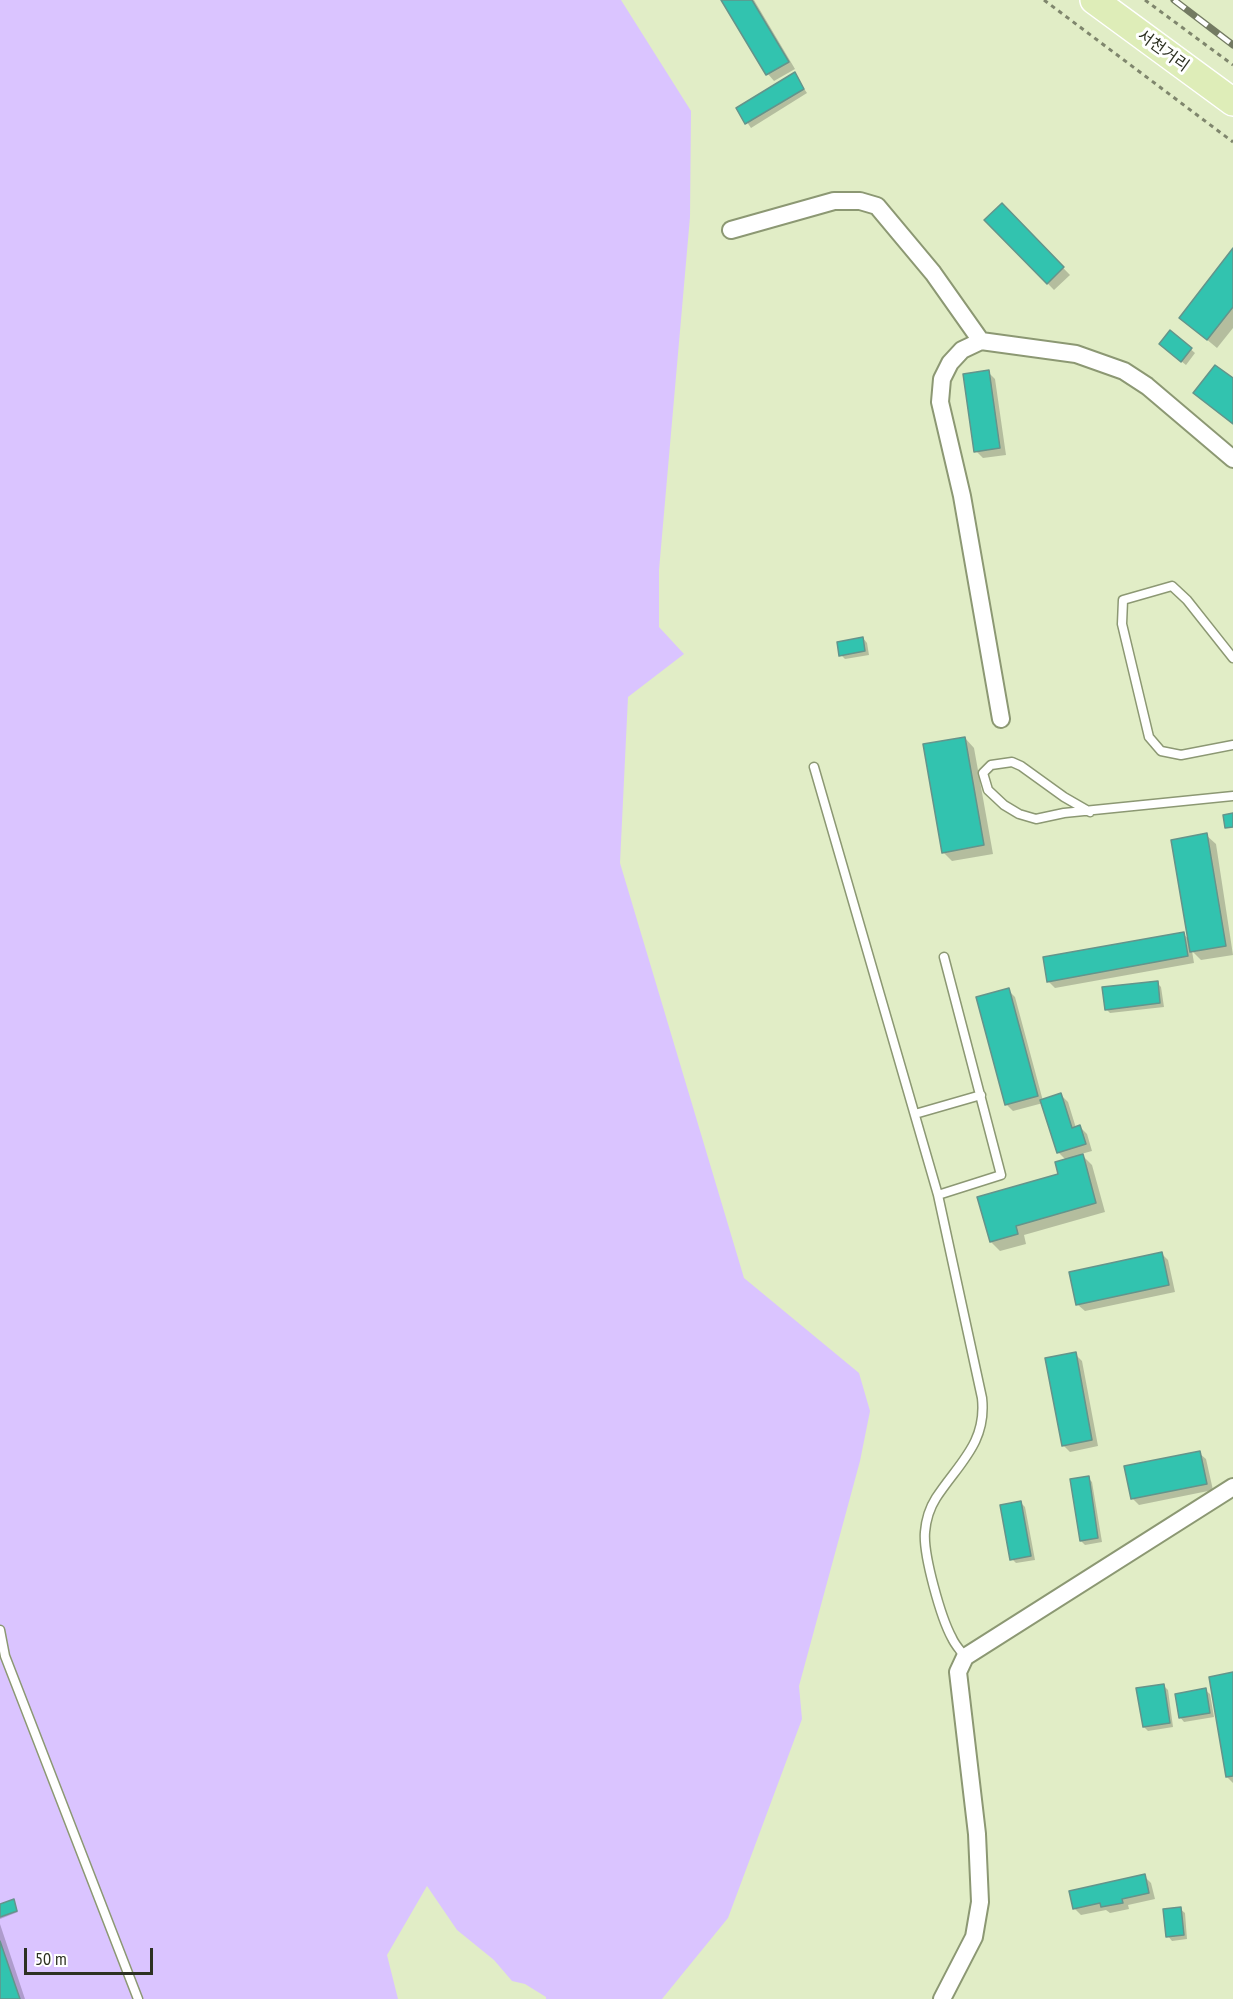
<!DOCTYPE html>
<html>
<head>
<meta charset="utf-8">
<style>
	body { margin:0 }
	#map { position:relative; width:1233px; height:1999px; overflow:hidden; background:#e1edc6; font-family:"PT Sans Narrow",sans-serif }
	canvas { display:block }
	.scale { position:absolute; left:24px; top:1948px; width:129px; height:27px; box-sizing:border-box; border:3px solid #2d3122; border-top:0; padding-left:8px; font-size:18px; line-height:21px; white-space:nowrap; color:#2d3122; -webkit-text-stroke:4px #fff; paint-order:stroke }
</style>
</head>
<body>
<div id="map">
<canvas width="1233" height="1999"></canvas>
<div class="scale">50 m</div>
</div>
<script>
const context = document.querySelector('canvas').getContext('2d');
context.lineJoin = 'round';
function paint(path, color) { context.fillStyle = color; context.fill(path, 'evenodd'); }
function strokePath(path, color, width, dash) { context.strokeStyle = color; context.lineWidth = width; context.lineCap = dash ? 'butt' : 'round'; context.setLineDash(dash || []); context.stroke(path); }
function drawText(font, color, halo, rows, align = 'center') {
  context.font = font + ' "PT Sans Narrow","Noto Sans KR",sans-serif'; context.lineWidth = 6; context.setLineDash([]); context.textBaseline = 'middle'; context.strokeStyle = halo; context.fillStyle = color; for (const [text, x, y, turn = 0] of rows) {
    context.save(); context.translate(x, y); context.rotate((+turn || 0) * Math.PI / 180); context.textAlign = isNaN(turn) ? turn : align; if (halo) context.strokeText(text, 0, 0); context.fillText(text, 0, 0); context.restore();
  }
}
paint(new Path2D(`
	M0 0H621L691 111 690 217 659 570V627L684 654 628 697 620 863 744 1278 859 1373 870 1411 860 1461 799 1686 802 1719 728 1918 662 1999H546V1997L525 1984 512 1981 494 1960 457 1930 427 1886 387 1955 398 1999H0Z`), '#dac4ff');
paint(new Path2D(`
	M723 0H754L795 69 774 81 768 74Z
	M794 74 807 93 751 128 738 109Z
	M1002 205 1070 275 1054 290 986 220Z
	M1233 251V328L1217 348 1181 318Z
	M1171 332 1195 353 1186 365 1165 348Z
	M988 372 995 379 1006 455 983 458 976 451Z
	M863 638 867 643 869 655 845 659 841 655Z
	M965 738 974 748 993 854 952 861 943 852Z
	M1206 835 1216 844 1233 955 1201 960 1192 951 1194 963 1055 988 1048 981 1183 934 1190 940Z
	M1157 983 1161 987 1164 1007 1110 1013 1106 1009Z
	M1008 990 1015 997 1043 1101 1061 1095 1068 1102 1076 1128 1080 1127 1087 1134 1092 1151 1081 1154 1092 1165 1105 1212 1024 1235 1026 1244 1000 1251 991 1242 1060 1175 1066 1160 1058 1152 1043 1103 1013 1111 1006 1104Z
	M1161 1253 1168 1260 1175 1292 1085 1311 1078 1305Z
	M1075 1354 1082 1361 1098 1446 1070 1452 1063 1445Z
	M1199 1453 1206 1459 1213 1490 1139 1505 1132 1498Z
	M1088 1478 1092 1482 1102 1542 1085 1545 1081 1541Z
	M1021 1503 1025 1507 1035 1560 1016 1563 1012 1559Z
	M1233 1674V1783L1227 1777Z
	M1163 1685 1168 1690 1173 1727 1148 1731 1144 1727Z
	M1205 1690 1210 1694 1214 1717 1184 1722 1180 1717Z
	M1144 1876 1151 1883 1155 1899 1128 1905 1129 1909 1110 1913 1106 1910 1081 1915 1074 1908Z
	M13 1901 18 1912 0 1919V1906Z
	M1180 1909 1185 1913 1187 1939 1172 1941 1168 1936Z
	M0 1924 25 1999H0Z`), '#0003');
const building = new Path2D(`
	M721 0H752L789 62 766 75Z
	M795 72 804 89 745 124 736 108Z
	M1002 203 1064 267 1047 284 984 220Z
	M1233 248V307L1207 340 1179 318Z
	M1170 330 1192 348 1181 362 1159 344Z
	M1215 365 1233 378V424L1193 393Z
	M989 370 1000 448 974 452 963 374Z
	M863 637 865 651 839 656 837 642Z
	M965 737 984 845 942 853 923 744Z
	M1233 813V827L1225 828 1223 815Z
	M1207 833 1226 946 1190 952 1171 840Z
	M1184 932 1188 956 1047 982 1043 957Z
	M1158 981 1160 1003 1105 1010 1102 987Z
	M1009 988 1038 1096 1005 1105 976 997Z
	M1061 1093 1072 1128 1080 1125 1086 1144 1057 1153 1040 1100Z
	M1083 1154 1096 1203 1016 1226 1018 1234 990 1242 977 1197 1058 1174 1055 1162Z
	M1162 1252 1169 1285 1076 1305 1069 1272Z
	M1076 1352 1092 1440 1062 1446 1045 1358Z
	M1200 1451 1207 1484 1131 1499 1124 1466Z
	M1089 1476 1098 1538 1080 1541 1070 1479Z
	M1021 1501 1031 1556 1010 1560 1000 1505Z
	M1233 1672V1776L1226 1777 1209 1677Z
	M1164 1684 1170 1723 1143 1727 1136 1688Z
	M1206 1688 1210 1713 1179 1718 1175 1694Z
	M1145 1874 1149 1893 1122 1899 1123 1903 1101 1907 1100 1903 1073 1909 1069 1891Z
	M14 1899 17 1911 0 1917V1904Z
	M1181 1907 1184 1935 1166 1937 1163 1909Z
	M0 1941 20 1999H0Z`);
paint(building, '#32c3af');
strokePath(building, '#64948b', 1.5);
const lane = new Path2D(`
	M1233 658 1187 600 1172 586 1123 600 1122 624 1149 737 1161 751 1181 755 1233 745
	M814 767 938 1195 982 1398C987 1443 958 1464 936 1498 929 1509 926 1520 925 1532 923 1555 941 1618 952 1638 955 1645 961 1651 965 1657
	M1090 812 1064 797 1021 766 1012 762 991 765 983 773 988 790 1004 805 1019 814 1036 819 1064 813 1233 796
	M915 1114 981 1095
	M938 1195 1001 1175 944 957
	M0 1630 5 1656 138 1999`);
const street = new Path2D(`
	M731 230 834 201H860L877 206 933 273 981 341
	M1001 719 962 496 940 402 942 379 950 363 962 350 981 341 1076 354 1124 371 1147 386 1233 459
	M942 1999 974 1937 980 1902 977 1834 958 1672 965 1657 1233 1487`);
const primary = new Path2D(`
	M1094 0 1233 102`);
strokePath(lane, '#8c9873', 11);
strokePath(street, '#8c9873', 20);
strokePath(primary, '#fff', 30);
strokePath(new Path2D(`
	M1044 0 1233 142
	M1145 0 1233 65`), '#7f866d', 3, [4.5, 4.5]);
strokePath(lane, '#fff', 8);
strokePath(street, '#fff', 16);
strokePath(primary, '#deedb8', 27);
const rail = new Path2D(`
	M1174 0 1233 45`);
strokePath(rail, '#737a62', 7);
strokePath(rail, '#fff', 4.5, [14]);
drawText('16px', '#2d3122', '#fff', [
	["서천거리",1163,51,36]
]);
</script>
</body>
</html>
